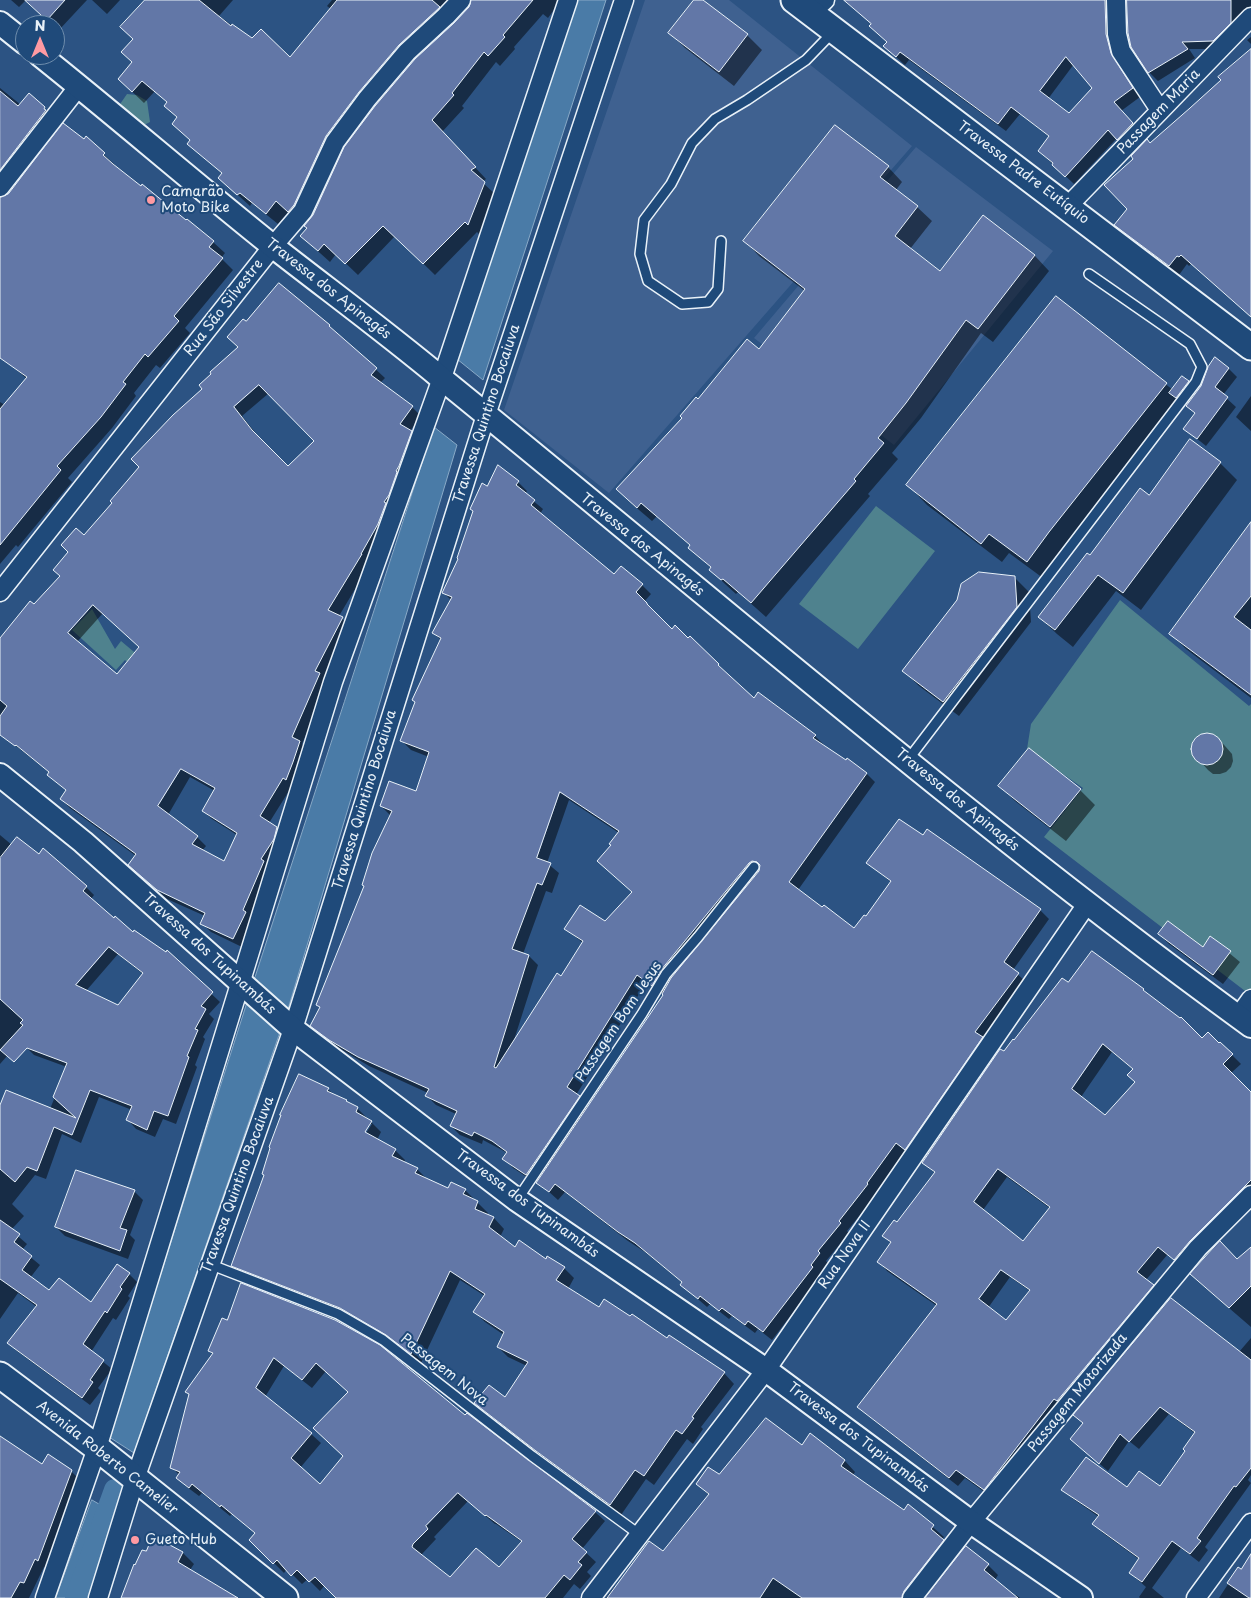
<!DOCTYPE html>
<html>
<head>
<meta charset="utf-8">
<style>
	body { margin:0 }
	#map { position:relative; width:1251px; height:1598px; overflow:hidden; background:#2c5383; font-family:"Playpen Sans",sans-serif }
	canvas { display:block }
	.north { position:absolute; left:15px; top:15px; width:50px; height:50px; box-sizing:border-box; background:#1f4a7a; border:1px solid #6f8dac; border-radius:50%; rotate:0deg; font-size:14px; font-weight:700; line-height:20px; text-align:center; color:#e8f1f8 }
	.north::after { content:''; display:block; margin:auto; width:18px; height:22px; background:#ff9aa2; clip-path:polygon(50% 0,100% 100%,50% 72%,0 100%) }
</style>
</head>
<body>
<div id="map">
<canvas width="1251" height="1598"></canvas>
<div class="north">N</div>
</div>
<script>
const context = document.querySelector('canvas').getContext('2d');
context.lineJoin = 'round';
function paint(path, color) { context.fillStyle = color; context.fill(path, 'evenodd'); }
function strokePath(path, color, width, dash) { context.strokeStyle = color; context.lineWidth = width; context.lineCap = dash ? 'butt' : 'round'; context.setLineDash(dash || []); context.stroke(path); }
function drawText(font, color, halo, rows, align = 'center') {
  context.font = font + ' "Playpen Sans",sans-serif'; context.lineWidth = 4; context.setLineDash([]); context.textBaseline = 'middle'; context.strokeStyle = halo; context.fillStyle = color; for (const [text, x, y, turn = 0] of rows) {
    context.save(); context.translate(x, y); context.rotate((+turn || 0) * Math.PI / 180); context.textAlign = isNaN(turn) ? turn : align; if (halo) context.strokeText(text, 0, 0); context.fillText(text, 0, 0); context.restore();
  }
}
paint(new Path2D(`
	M645 0H729L912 146 609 493 504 410Z
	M916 147 1053 251 894 445 754 338Z`), '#3f6190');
paint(new Path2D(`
	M127 94 137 95 147 101 150 122 138 128 118 107Z
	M876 506 935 551 858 649 799 604Z
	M1120 600 1249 706 1251 704V990L1249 994 1044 837 1083 788 1027 749 1031 724Z
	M92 609 115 649 121 641 146 662 137 671 125 660 116 670 72 630Z`), '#4f828e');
const water = new Path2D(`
	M577 0H606L483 380 457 359Z
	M434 427 457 445 288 1009 134 1453 109 1437 255 977Z
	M92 1500 116 1514 87 1598H56Z`);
paint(water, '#4a7ba7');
strokePath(water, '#89aac7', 1);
paint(new Path2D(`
	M11 0H26L19 7Z
	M26 0H87L59 30Z
	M92 0H120L107 14Z
	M147 0H233L219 16 252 40 290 58 331 9 327 6 332 0H561L548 18 543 14 514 47 515 49 500 66 496 62 462 106 464 108 442 132 486 179 482 182 496 195 480 235 477 232 435 275 395 236 358 275 336 254 330 262 301 236 470 8 472 1 465 4 410 56 337 149 300 222 288 212 278 224 252 203 250 206 219 178 223 174 188 144 191 141 168 103 155 91 144 103 119 79 134 63V40Z
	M695 0H701L747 35 762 50 734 86 685 48 670 33Z
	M845 0H1118L1114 46 1120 66 1140 97 1121 111 1141 132 1126 148 1117 138 1074 184 1039 151 1050 137 1020 114 1006 131 909 60 905 65 884 46 888 42 872 24ZM1074 64 1094 88 1069 115 1048 99Z
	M1127 0H1251V8L1239 15 1238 31 1222 49H1189L1195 58 1158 81 1149 72 1132 46 1129 32Z
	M1251 37V44L1247 40Z
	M1251 51V316L1191 264 1189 266 1187 264 1179 275 1125 234 1116 225 1129 209 1150 144 1222 80Z
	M0 88 21 105 44 108 56 119 2 192 0 198Z
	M835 126 888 167 902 182 896 190 917 207 932 221 910 249 940 272 983 217 1035 256 1049 271 993 342 981 333 921 418 892 453 898 459 868 494 870 496 766 617 738 592 736 594 725 584 711 570 712 568 690 548 691 546 657 516 652 521 632 504 698 401 759 351 805 291 759 256 745 241Z
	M86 138 115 165 114 166 213 242 225 253 221 258 233 270 185 328 190 333 160 368 156 365 134 393 136 396 112 428 68 478 72 482 18 547 16 545 0 564V402L5 405 27 379 0 355V199L5 198Z
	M1056 298 1173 390 1188 382 1192 387 1183 400 1188 405 1202 386 1229 369 1237 377 1223 395 1236 407 1206 446 1185 429 1196 414 1186 404 1047 581 1009 553 1002 562 927 505 908 485Z
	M246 323 329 326 385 378 380 383 412 407 421 416 410 431 420 441 370 564 339 616 351 627 324 679 328 683 302 744 309 751 292 786 269 823 286 837 242 947 211 932 202 923 205 916 167 899 139 873 136 856 70 808 61 799 67 791 48 775 50 773 0 733V640L62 577 84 536 114 503 239 347ZM269 393 316 441 288 468 261 440 242 416ZM103 613 140 647 117 676 77 642ZM190 777 215 791 203 811 212 819 237 835 225 862 202 851 206 846 197 837 168 815Z
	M1251 396V431L1236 417Z
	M1220 463 1237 480 1141 610 1116 591 1073 647 1057 634 1039 617 1091 557 1149 496Z
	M518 482 527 491 525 494 543 509 540 514 614 576 642 585 651 594 644 602 672 630 688 640 690 638 754 700 815 736 824 745 823 746 866 773 875 782 798 890 823 909 855 929 866 918 891 882 868 863 1040 910 1049 919 1013 970 1027 983 914 1158 906 1151 877 1194 847 1231 849 1233 826 1261 828 1263 819 1275 821 1276 772 1340 758 1329 755 1333 732 1316 729 1319 710 1304 707 1307 682 1285 683 1283 645 1252 628 1241 565 1192 558 1200 537 1181 536 1183 513 1168 504 1158 507 1153 502 1150 483 1140 482 1144 460 1135 451 1126 456 1114 436 1105 427 1096 428 1093 369 1066 339 1048 312 1026 321 1008 390 815 381 806 417 792 429 757 411 750 402 741 442 641 434 633 452 601 444 593 488 487ZM569 800 619 833 633 893 605 923 566 929 583 943 561 978 514 1040 538 965 529 956 523 954 546 891 552 893 559 873 547 863ZM646 983 665 995 589 1107 576 1095Z
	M1251 528V698L1186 649 1171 634Z
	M1014 577 1029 592 1031 622 959 716 919 686 904 671Z
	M1205 734 1212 735 1218 738 1232 754 1233 761 1231 767 1226 772 1220 774H1213L1208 770 1194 754 1193 748 1195 741Z
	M1000 786 1080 790 1095 805 1066 841 1015 801Z
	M0 835 12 845 39 855 86 887 94 895 91 899 133 934 166 954 167 952 220 1002 209 1014 214 1019 203 1037 205 1039 195 1065 197 1067 176 1124 163 1119 155 1137 136 1129 128 1120 132 1110 99 1097 81 1143 62 1134 46 1179 35 1175 12 1204 24 1216 11 1230 27 1244 22 1250 40 1265 30 1278 49 1292 92 1304 129 1274 137 1282 128 1296 130 1298 116 1320 113 1318 91 1352 112 1369 98 1388 101 1391 90 1405 17 1351 9 1343 37 1307 18 1293 0 1319V1108L50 1109 67 1067 34 1055 26 1047 35 1024 0 1064ZM118 954 143 974 119 1006 86 991Z
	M1159 934 1203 948 1211 938 1240 962 1223 984 1169 944Z
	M1092 952 1143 990 1202 1040 1219 1045 1220 1043 1241 1064 1231 1073 1251 1094V1197L1183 1268 1168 1254 1146 1280 1161 1294 993 1498 965 1478 958 1486 867 1415 858 1407 937 1306 887 1271 879 1262 892 1244 884 1236 897 1223 935 1173 923 1162 1004 1053 1068 984ZM1112 1052 1134 1070 1137 1083 1105 1117 1081 1097ZM1007 1177 1051 1209 1023 1242 983 1210ZM1010 1277 1030 1291 1006 1322 988 1308Z
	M328 1089 334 1095 357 1108 381 1132 377 1140 395 1150 405 1160 404 1163 417 1169 427 1179 449 1190H465L488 1213 487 1215 494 1218 504 1229 500 1237 515 1249 564 1268 574 1278 568 1289 600 1308 667 1340 724 1373 734 1384 701 1427 703 1429 693 1444 687 1439 654 1485 646 1479 621 1515 548 1461 486 1413 476 1403 505 1399 527 1366 508 1357 498 1347 504 1335 485 1322 475 1312 485 1296 460 1280 421 1363 398 1345 352 1318 243 1276 232 1266 265 1176ZM369 1124H372L363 1138 361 1137Z
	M134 1191 143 1200 130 1235 135 1240 128 1259 65 1236 56 1227Z
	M1251 1248V1327L1200 1283 1237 1261Z
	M222 1320 465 1417 467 1415 595 1512 605 1521 582 1549 596 1562 587 1572 591 1576 580 1589 574 1584 563 1598H338L325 1585 320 1591 308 1579 302 1584 287 1569 284 1573 251 1540 256 1534 232 1514 230 1516 202 1493 199 1496 187 1487 178 1477 179 1475 172 1467 213 1355 210 1351ZM284 1366 312 1388 326 1371 349 1392 345 1456 321 1486 300 1468 321 1443 311 1434 265 1397ZM468 1501 495 1524H496L522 1542 500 1569 450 1579 422 1556V1554L436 1539 434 1537Z
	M1251 1338V1475L1248 1480 1251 1483 1205 1547 1208 1550 1199 1562 1181 1548 1152 1588 1164 1598H1140L1139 1597 1146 1587 1130 1573 1140 1560 1103 1533 1094 1524 1099 1517 1072 1498 1063 1490 1160 1488 1187 1451 1196 1434 1169 1414 1139 1449 1129 1441 1108 1471 1080 1447 1084 1424 1075 1415 1239 1352Z
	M810 1435 845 1461 855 1472 853 1475 904 1512 909 1506 944 1537 942 1539 954 1551 917 1598H606L615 1586 616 1587 663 1553 709 1495 698 1484 802 1447Z
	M0 1437 42 1466 71 1471 80 1480 47 1569 44 1567 29 1598H0Z
	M154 1538 183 1553 194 1564 190 1570 238 1598H122L136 1566 146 1553Z
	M1251 1557V1598H1219L1238 1569 1241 1571Z
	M988 1565 998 1575 995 1580 1015 1597 1016 1595 1020 1598H927Z`), '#0007');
strokePath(new Path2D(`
	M76 1598 115 1490`), '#4a7ba7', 22);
const building = new Path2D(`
	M25 0H65L47 20Z
	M145 0H199L231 26 232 24 252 38 261 29 290 57 337 0H432L440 7 399 45 359 92 326 136 294 205 288 212 276 201 266 214 240 193 237 195 218 178 222 173 187 144 190 140 172 124 177 117 164 106 167 102 142 81 132 92 118 79 132 62 121 52 133 39 120 27Z
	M471 0H533L503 35 505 37 488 56 484 52 452 93 454 95 432 120 476 167 471 170 485 182 468 225 465 222 423 264 383 226 345 264 324 244 318 251 300 236 307 228 304 226 313 215 344 147 375 106 415 59 454 23 469 7Z
	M694 0H703L748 34 719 72 668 33Z
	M844 0H1105L1106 34 1111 53 1133 88 1114 102 1133 123 1117 140 1108 130 1065 177 1052 165 1053 163 1038 151 1049 136 1011 107 998 124 900 52 896 57 883 46 887 42 869 26 871 24ZM1066 57 1092 88 1069 113 1040 91Z
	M1127 0H1231V23L1213 41 1182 42 1188 49 1148 73 1131 47 1128 33Z
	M1251 49V317L1181 255 1179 257 1177 256 1169 266 1114 225 1127 209 1104 185 1133 159 1131 156 1147 139 1150 143 1190 108 1221 80 1218 77Z
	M0 91 18 106 29 93 45 107 44 109 46 110 0 170Z
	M63 123 84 139 86 136 105 153 103 155 113 164 141 186 142 184 186 220 187 219 214 241 209 247 223 258 174 316 179 321 148 357 145 354 123 382 126 384 101 417 57 466 61 470 0 545V409L27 377 0 358V197L8 194Z
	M835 125 889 166 880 177 918 206 895 236 940 271 983 215 1035 255 978 329 966 320 906 403 878 438 884 443 854 479 856 481 751 603 723 579 721 580 709 570 711 567 688 548 690 545 641 503 637 508 616 489 682 418 680 416 696 397 698 399 747 339 759 349 805 289 743 241Z
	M279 283 330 325 329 326 377 368 371 375 413 406 400 424 412 431 399 466 396 471 397 472 389 495 384 502 386 503 378 524 361 554H362L328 610 343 617 315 671 320 673 292 737 300 741 293 762 286 780 283 778 260 816 277 827 274 839 261 859 264 861 243 910 246 912 233 939 200 924 205 913 157 890 128 865 136 854 60 799 66 790 47 775 49 772 16 745 15 746 0 735V716L7 706 0 700V638L30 601 34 604 60 576 53 570 68 552 61 545 76 528 84 535 112 503 110 501 139 467 131 459 173 415 202 389 199 385 211 374 210 372 238 347 227 337 243 319 246 321ZM259 385 314 441 288 466 252 430 234 407ZM93 605 139 647 117 674 68 633ZM181 769 215 788 202 811 237 833 224 861 192 844 198 836 158 806Z
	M1056 296 1167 383 1049 532 1027 562 989 534 981 544 906 485Z
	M1215 357 1229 368 1215 387 1228 397 1197 439 1183 429 1195 413 1186 406 1201 386 1208 367Z
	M1182 376 1189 381 1176 398 1169 393Z
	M1190 439 1221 462 1123 593 1098 575 1055 630 1038 617 1087 553 1090 555 1140 488 1149 495Z
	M498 465 519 481 516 485 535 500 531 505 614 574 621 566 643 584 636 592 647 603V604L672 629 675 625 688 638 690 636 719 664 718 665 754 698 758 692 816 735 813 738 846 760 847 758 867 773 789 882 822 907 824 905 854 928 864 915 866 916 891 881 866 863 899 819 923 835 927 829 1041 909 1004 962 1019 973 975 1032 983 1037 905 1150 896 1143 867 1183 868 1184 839 1221 841 1223 818 1251 820 1253 811 1265 813 1267 763 1332 748 1321 745 1325 722 1308 719 1311 700 1296 698 1299 680 1285 682 1282 635 1243 618 1232 555 1184 549 1192 536 1183 663 995 662 994 671 978 759 871 760 865 757 862 752 861 749 863 661 970 652 986 637 975 567 1087 580 1096 526 1175 502 1159 507 1152 492 1141 474 1132 472 1136 450 1126 457 1111 425 1096 429 1089 358 1057 329 1040 310 1026 320 1007 316 1005 364 886 362 885 372 853 392 811 380 806 389 781 416 791 429 752 400 741 415 702 412 700 441 638 432 633 452 597 442 593 458 559 457 558 473 511 470 509 482 483 487 486ZM560 792 619 831 609 844 611 845 597 861 632 892 605 921 580 905 564 929 583 941 561 976 557 973 496 1068 494 1067 529 955 512 949 537 883 542 885 551 863 537 858Z
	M1251 522V596L1234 617 1251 630V695L1169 634Z
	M979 572 1015 576 1017 607 943 702 902 671 957 600 961 584Z
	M1191 749a16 16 0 1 1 32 0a16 16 0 1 1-32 0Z
	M1029 748 1081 789 1050 827 998 786Z
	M17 837 39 854 43 848 87 886 83 891 114 918 115 916 133 932 134 930 166 952 167 950 213 992 201 1006 206 1009 195 1029 198 1030 187 1056 189 1057 168 1116 154 1111 147 1130 126 1120 132 1106 90 1090 72 1135 54 1127 37 1171 27 1167 15 1182 0 1169V1105L6 1090 76 1118 53 1097 67 1063 27 1048 14 1062 0 1050 23 1025 20 1023 23 1020 0 999V858ZM109 947 143 973 118 1005 76 985Z
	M1168 921 1203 947 1210 936 1231 951 1213 975 1158 934Z
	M1092 951 1144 989 1143 990 1180 1018 1181 1017 1202 1038 1208 1032 1219 1043 1220 1042 1233 1054 1223 1064 1251 1092V1180L1190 1241 1174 1260 1158 1247 1137 1272 1154 1285 1057 1401 1054 1399 984 1490 956 1470 949 1478 857 1407 937 1304 877 1262 891 1242 882 1236 894 1220 897 1222 935 1172 922 1163 1000 1049 1004 1051 1013 1039 1014 1040 1062 978 1068 982ZM1103 1044 1133 1069 1127 1075 1135 1082 1105 1115 1072 1089ZM998 1169 1050 1207 1023 1241 974 1202ZM1001 1270 1030 1290 1006 1320 979 1299Z
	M299 1074 329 1088 327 1091 347 1100 346 1101 358 1107 356 1112 372 1121 365 1132 396 1149 392 1156 418 1168 415 1173 448 1188 451 1182 466 1189 463 1194 478 1201 475 1209 494 1217 489 1227 515 1247 519 1240 546 1259 547 1256 565 1267 556 1280 599 1307 604 1299 630 1316 632 1314 667 1338 669 1335 725 1372 692 1417 694 1418 682 1434 676 1430 644 1476 635 1470 610 1505 536 1451 474 1403 489 1385 505 1397 528 1362 497 1347 504 1332 473 1312 485 1294 450 1271 411 1354 386 1335 340 1308 231 1266 264 1175 262 1174 270 1148 269 1147 281 1115H280Z
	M76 1170 135 1190 120 1228 127 1230 120 1251 55 1227Z
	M0 1220 20 1234 14 1242 32 1256 22 1270 49 1290 59 1278 91 1302 117 1264 130 1273 120 1287 122 1289 107 1313 105 1311 83 1344 104 1360 90 1380 93 1382 82 1398 7 1343 37 1305 0 1279Z
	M1220 1241 1237 1259 1251 1247V1286L1229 1308 1190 1274Z
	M241 1283 335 1320 380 1345 465 1415 467 1413 596 1511 572 1539 587 1552 578 1562 582 1565 570 1580 564 1575 545 1598H336L315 1577 309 1582 297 1570 291 1576 277 1560 273 1564 249 1540 255 1533 221 1505 220 1507 192 1484 189 1488 176 1478 180 1472 170 1468 189 1394 185 1392 213 1353 208 1351 222 1318 227 1320ZM274 1358 302 1380 316 1363 348 1392 313 1428 343 1456 320 1484 291 1458 312 1433 256 1388ZM458 1493 485 1516 486 1515 522 1541 499 1567 476 1548 450 1577 412 1547 413 1544 428 1529 426 1526Z
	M1171 1298 1251 1360V1468L1236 1487 1234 1486 1197 1538 1201 1541 1190 1554 1172 1541 1142 1582 1129 1573 1139 1558 1092 1524 1099 1515 1061 1490 1086 1457 1127 1487 1139 1471 1160 1486 1185 1451 1183 1449 1195 1432 1160 1407 1129 1442 1120 1434 1099 1464 1070 1439 1083 1423 1073 1415Z
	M766 1418 802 1445 810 1433 845 1460 841 1466 904 1510 908 1504 934 1525 931 1529 944 1540 904 1591 902 1598H802L773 1578 760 1598H607L649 1541 663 1551 709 1494 696 1484 708 1467 719 1474Z
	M0 1436 42 1464 48 1454 72 1470 38 1561 35 1559 24 1583 20 1582 11 1598H0Z
	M153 1536 183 1552 178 1562 238 1598H121L134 1564 135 1565 142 1550 146 1551Z
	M966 1546 989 1564 984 1570 1018 1598H925Z
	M1251 1554V1598H1249L1227 1583 1238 1567 1241 1569Z`);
paint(building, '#6277a7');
strokePath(building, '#e8f1f8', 1);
const service = new Path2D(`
	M721 241 718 289 708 302 682 304 648 281 640 254 644 220 671 184 692 143 715 119 747 100 806 60 833 32
	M907 761 1196 382 1202 367 1190 344 1089 274
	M517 1200 642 1014 666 974 698 937 754 867
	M209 1264 338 1314 383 1340 532 1456 640 1535`);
const minor = new Path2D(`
	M1116 0 1117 34 1121 51 1160 110
	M811 13 825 0
	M0 187 79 86
	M1067 207 1251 17
	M0 592 273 246 303 211 335 142 367 99 407 52 446 16 461 0
	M1238 1017 1251 999
	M45 1598 97 1448 333 682 442 378 568 0
	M98 1598 135 1479 293 1029 486 415 624 0
	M591 1598 766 1370 1087 904
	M912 1598 971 1522 1198 1248 1251 1195
	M1196 1598 1251 1523`);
const tertiary = new Path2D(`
	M0 23 25 43
	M40 55C119 118 196 185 275 248 330 291 387 333 441 378 710 596 971 823 1251 1026
	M0 775 83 842 293 1029 517 1200 766 1370 971 1522 1081 1598`);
const secondary = new Path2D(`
	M794 0 1251 347
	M0 1375 97 1448 285 1598`);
strokePath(service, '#e8f1f8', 12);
strokePath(minor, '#e8f1f8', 21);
strokePath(tertiary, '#e8f1f8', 26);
strokePath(secondary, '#e8f1f8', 29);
strokePath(service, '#1f4a7a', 9);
strokePath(minor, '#1f4a7a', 18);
strokePath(tertiary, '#1f4a7a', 22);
strokePath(secondary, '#1f4a7a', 25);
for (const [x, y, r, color] of [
	[151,200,5,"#ff9aa2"],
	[135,1540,5,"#ff9aa2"]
]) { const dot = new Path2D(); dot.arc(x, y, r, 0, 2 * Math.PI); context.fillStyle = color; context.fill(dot); strokePath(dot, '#1f4a7a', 2); }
drawText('14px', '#e8f1f8', '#1f4a7a', [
	["Passagem Maria",1159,112,-46],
	["Travessa Padre Eutíquio",1023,173,37],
	["Travessa dos Apinagés",328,289,38],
	["Rua São Silvestre",224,308,-52],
	["Travessa Quintino Bocaiuva",487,414,-72],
	["Travessa dos Apinagés",642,545,39],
	["Travessa Quintino Bocaiuva",365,800,-73],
	["Travessa dos Apinagés",957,800,39],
	["Travessa dos Tupinambás",209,954,42],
	["Passagem Bom Jesus",619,1022,-56],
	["Travessa Quintino Bocaiuva",238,1185,-70],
	["Travessa dos Tupinambás",527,1204,36],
	["Rua Nova II",845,1255,-55],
	["Passagem Nova",444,1370,38],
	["Passagem Motorizada",1078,1393,-51],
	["Travessa dos Tupinambás",858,1438,37],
	["Avenida Roberto Camelier",107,1458,38]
]);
drawText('14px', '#e8f1f8', '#1f4a7a', [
	["Camarão",161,192],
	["Moto Bike",161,208],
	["Gueto Hub",145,1540]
], 'left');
</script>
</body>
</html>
